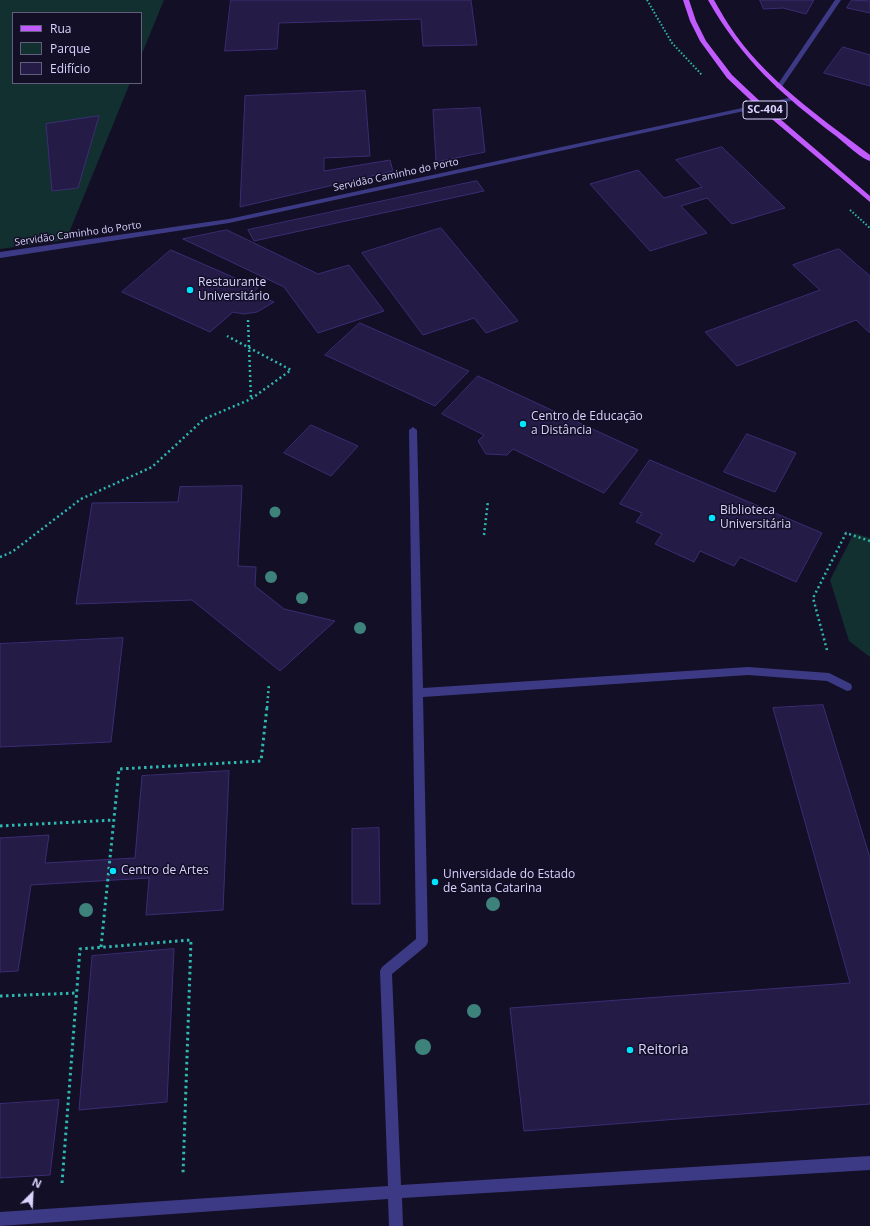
<!DOCTYPE html>
<html>
<head>
<meta charset="utf-8">
<style>
	body { margin:0 }
	#map { position:relative; width:870px; height:1226px; overflow:hidden; background:#130f26; font-family:"Open Sans",sans-serif }
	canvas { display:block }
	.legend { position:absolute; left:12px; top:12px; width:130px; height:72px; box-sizing:border-box; background:#130f26; border:1px solid #625e7d; margin:0; padding:5px 7px; list-style:none; font-size:12px; color:#d9d4ff }
	.legend li { display:flex; align-items:center; gap:8px; height:20px }
	.legend b { width:20px; border:1px solid #625e7d }
	.north { position:absolute; left:12px; top:1174px; width:40px; height:40px; -webkit-text-stroke:3px #130f26; paint-order:stroke; rotate:24deg; font-size:11px; font-weight:700; line-height:16px; text-align:center; color:#d9d4ff }
	.north::after { content:''; display:block; margin:auto; width:14px; height:18px; background:#d9d4ff; clip-path:polygon(50% 0,100% 100%,50% 72%,0 100%) }
</style>
</head>
<body>
<div id="map">
<canvas width="870" height="1226"></canvas>
<ul class="legend">
<li><b style="height:5px;background:#c25bff"></b>Rua</li>
<li><b style="height:11px;background:#12302f"></b>Parque</li>
<li><b style="height:11px;background:#241b47"></b>Edifício</li>
</ul>
<div class="north">N</div>
</div>
<script>
const context = document.querySelector('canvas').getContext('2d');
context.lineJoin = 'round';
function paint(path, color) { context.fillStyle = color; context.fill(path, 'evenodd'); }
function strokePath(path, color, width, dash) { context.strokeStyle = color; context.lineWidth = width; context.lineCap = dash ? 'butt' : 'round'; context.setLineDash(dash || []); context.stroke(path); }
function drawText(font, color, halo, rows, align = 'center') {
  context.font = font + ' "Open Sans",sans-serif'; context.lineWidth = 3; context.setLineDash([]); context.textBaseline = 'middle'; context.strokeStyle = halo; context.fillStyle = color; for (const [text, x, y, turn = 0] of rows) {
    context.save(); context.translate(x, y); context.rotate((+turn || 0) * Math.PI / 180); context.textAlign = isNaN(turn) ? turn : align; if (halo) context.strokeText(text, 0, 0); context.fillText(text, 0, 0); context.restore();
  }
}
paint(new Path2D(`
	M0 0H164L141 56V13H13V83H130L66 240 0 249Z
	M854 533 870 538V657L849 641 830 580Z`), '#12302f');
const building = new Path2D(`
	M231 0H471L477 45 423 46 421 19 279 23 277 49 225 51Z
	M760 0H814L806 14 783 8 764 9Z
	M852 0 870 1V13L847 8Z
	M843 47 870 55V86L824 73Z
	M365 91 370 156 324 158V171L390 160 393 171 240 207 245 96Z
	M480 108 485 152 436 162 433 110Z
	M99 116 78 188 52 191 46 124Z
	M722 147 785 208 732 224 707 198 681 206 707 233 650 251 590 184 638 170 664 198 702 187 676 160Z
	M477 181 484 191 254 241 248 230Z
	M441 228 518 321 486 333 474 318 423 335 362 253Z
	M227 230 318 274 349 265 384 311 318 333 284 287 183 239Z
	M839 249 870 276V333L856 320 737 366 705 332 820 290 793 265Z
	M171 250 258 288 252 293 274 302 257 312 244 314 233 312 210 332 122 292Z
	M360 323 469 371 435 406 325 355Z
	M478 376 638 450 604 493 513 449 507 455 486 454 478 441 484 435 442 414Z
	M311 425 358 446 331 476 284 453Z
	M747 434 796 453 775 492 724 472Z
	M650 460 822 533 796 582 740 557 734 566 700 551 694 562 655 544 662 534 636 522 642 513 620 504Z
	M242 486 238 566 256 567 255 586 284 609 335 621 280 671 192 600 76 604 92 503 178 502 180 487Z
	M123 638 111 742 0 747V644Z
	M823 705 870 858V1104L524 1131 510 1008 850 983 773 708Z
	M229 771 223 910 146 915 149 878 31 885 18 971 0 972V838L49 835 45 863 135 858 142 776Z
	M379 828 380 904H352V829Z
	M174 949 167 1102 79 1110 92 956Z
	M59 1100 50 1175 0 1178V1104Z`);
paint(building, '#241b47');
strokePath(building, '#3b2d73', 1);
strokePath(new Path2D(`
	M647 0 672 43 702 75
	M850 210 870 228`), '#2fb8b0', 2, [1.5, 2]);
strokePath(new Path2D(`
	M248 320 251 399
	M484 535 488 501
	M0 557 12 552 81 499 152 467 204 419 251 399 291 370 227 336
	M827 650 813 598 846 533 870 541
	M267 708 269 684`), '#2fb8b0', 2.5, [2, 3]);
strokePath(new Path2D(`
	M0 826 114 820
	M101 947 119 769 261 761 267 707
	M0 996 77 993
	M62 1183 80 949 191 940 183 1174`), '#2fb8b0', 3, [2.5, 3.5]);
paint(new Path2D(`
	M835 0H841L781 88H777L776 87Z
	M793 97 796 99 795 100 229 223 0 258V252L229 219Z
	M413 427 417 430 423 688 748 667 829 673 851 684 852 687 851 690 847 691 827 681 748 675 423 697 428 942 426 946 392 974 401 1185 870 1156V1170L402 1198 403 1226H389L388 1199 0 1226V1212L388 1186 380 971 382 967 416 939 409 430Z`), '#3d3a85');
paint(new Path2D(`
	M683 0H689L696 21 706 41 732 75 765 106 870 196V202L760 109 727 78 700 41 690 21Z
	M708 0H714C723 16 732 31 744 46 779 89 826 122 870 155V161C860 158 845 143 836 136 782 95 742 60 708 0Z`), '#c25bff');
context.fillStyle = '#3d827b';
for (const [x, y, r] of [
	[275,512,5.5],
	[271,577,6],
	[302,598,6],
	[360,628,6],
	[493,904,7],
	[86,910,7],
	[474,1011,7],
	[423,1047,8]
]) { context.beginPath(); context.arc(x, y, r, 0, 2 * Math.PI); context.fill(); }
for (const [x, y, r, color] of [
	[190,290,4,"#00e5ff"],
	[523,424,4,"#00e5ff"],
	[712,518,4,"#00e5ff"],
	[113,871,4,"#00e5ff"],
	[435,882,4,"#00e5ff"],
	[630,1050,4,"#00e5ff"]
]) { const dot = new Path2D(); dot.arc(x, y, r, 0, 2 * Math.PI); context.fillStyle = color; context.fill(dot); strokePath(dot, '#130f26', 1.5); }
drawText('10px', '#d9d4ff', '#130f26', [
	["Servidão Caminho do Porto",396,175,-12],
	["Servidão Caminho do Porto",78,234,-8]
]);
for (const [x, y, w] of [
	[765,110,44]
]) { const box = new Path2D(); box.roundRect(x - w / 2, y - 9, w, 18, 3); context.fillStyle = '#130f26'; context.fill(box); strokePath(box, '#d9d4ff', 1); }
drawText('bold 11px', '#d9d4ff', null, [
	["SC-404",765,110]
]);
drawText('12px', '#d9d4ff', '#130f26', [
	["Restaurante",198,283],
	["Universitário",198,297],
	["Centro de Educação",531,417],
	["a Distância",531,431],
	["Biblioteca",720,511],
	["Universitária",720,525],
	["Centro de Artes",121,871],
	["Universidade do Estado",443,875],
	["de Santa Catarina",443,889]
], 'left');
drawText('14px', '#d9d4ff', '#130f26', [
	["Reitoria",638,1050]
], 'left');
</script>
</body>
</html>
